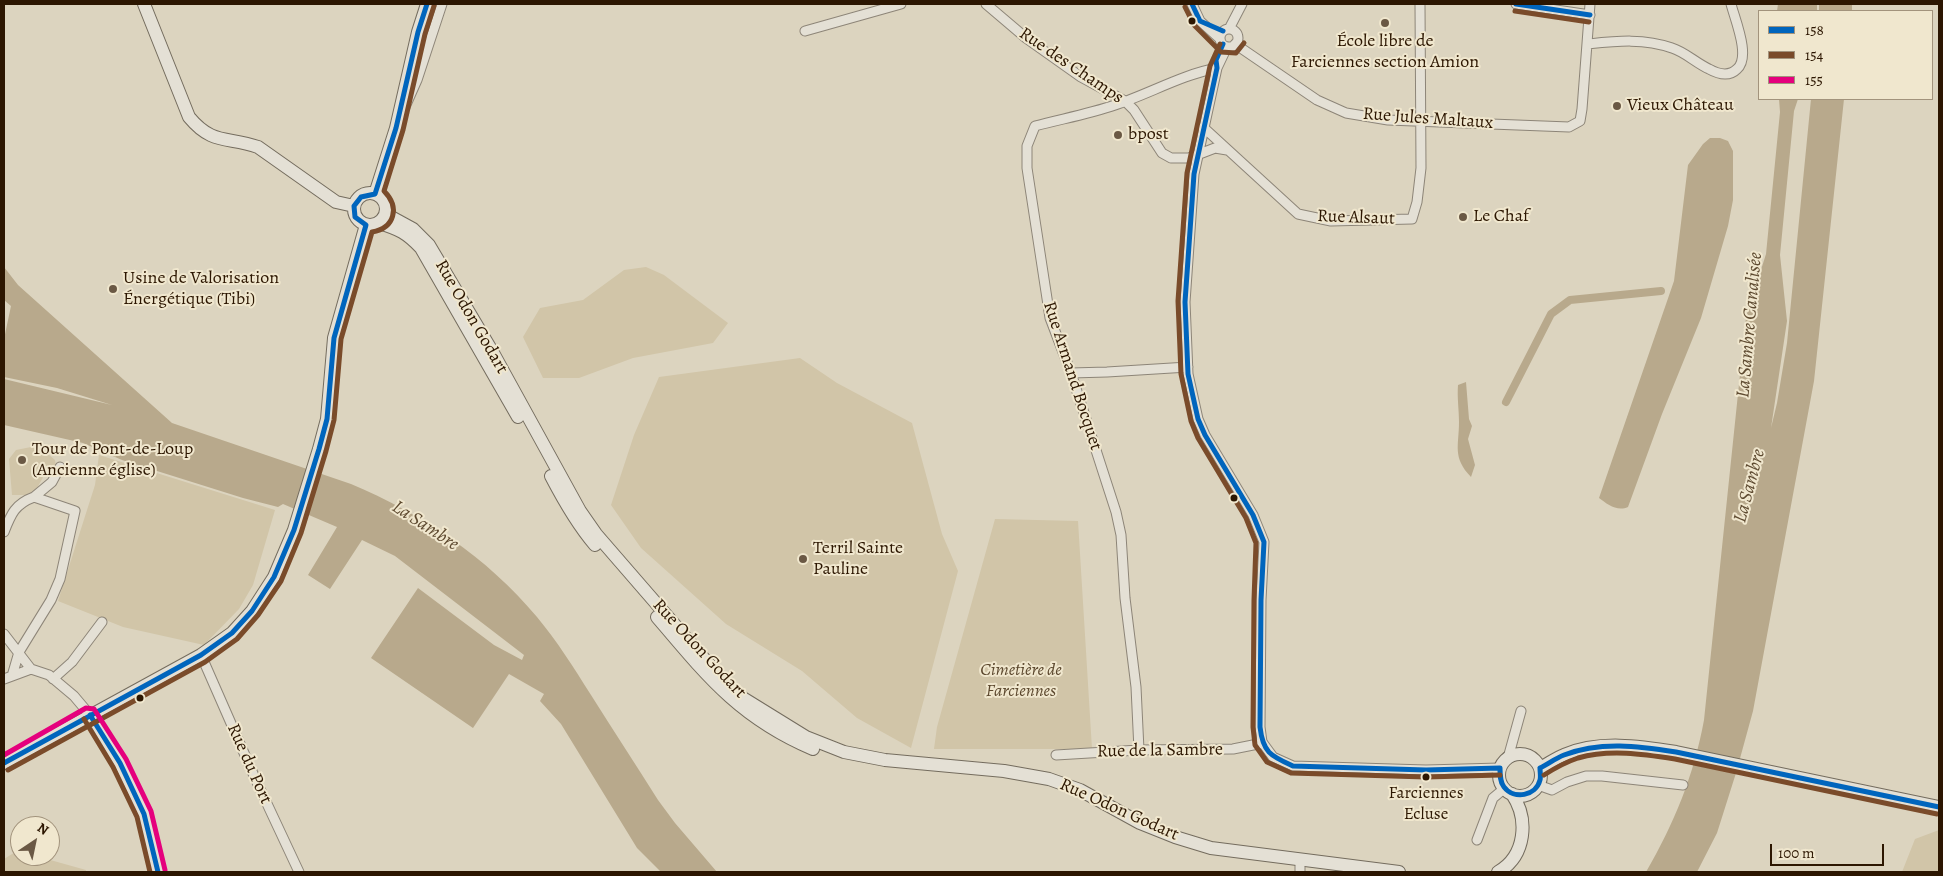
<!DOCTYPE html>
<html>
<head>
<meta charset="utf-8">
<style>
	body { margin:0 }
	#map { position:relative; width:1943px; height:876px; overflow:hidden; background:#dcd4bf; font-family:Alegreya,serif }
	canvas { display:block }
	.frame { position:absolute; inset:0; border:5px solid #2c1601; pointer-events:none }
	.legend { position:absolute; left:1758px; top:10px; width:175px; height:90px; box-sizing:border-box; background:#f0e7ce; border:1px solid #a2937c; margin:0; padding:6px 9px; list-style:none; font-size:15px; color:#2c1601 }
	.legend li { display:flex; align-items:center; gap:10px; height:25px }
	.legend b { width:25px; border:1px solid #a2937c }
	.north { position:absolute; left:10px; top:816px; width:50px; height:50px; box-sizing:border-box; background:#f0e7ce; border:1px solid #a2937c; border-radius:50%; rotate:34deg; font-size:14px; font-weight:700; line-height:20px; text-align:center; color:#2c1601 }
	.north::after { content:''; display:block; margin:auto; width:18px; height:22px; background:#6a5844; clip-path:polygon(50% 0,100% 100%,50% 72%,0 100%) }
	.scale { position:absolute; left:1770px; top:844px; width:114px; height:22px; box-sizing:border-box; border:2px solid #2c1601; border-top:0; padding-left:6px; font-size:15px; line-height:18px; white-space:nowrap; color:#2c1601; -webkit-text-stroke:4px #f0e7ce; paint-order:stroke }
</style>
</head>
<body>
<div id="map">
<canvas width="1943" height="876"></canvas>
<div class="frame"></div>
<ul class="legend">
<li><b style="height:6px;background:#0065bd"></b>158</li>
<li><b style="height:6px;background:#7a4b2a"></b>154</li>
<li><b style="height:6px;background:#e5007d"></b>155</li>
</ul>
<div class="north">N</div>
<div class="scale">100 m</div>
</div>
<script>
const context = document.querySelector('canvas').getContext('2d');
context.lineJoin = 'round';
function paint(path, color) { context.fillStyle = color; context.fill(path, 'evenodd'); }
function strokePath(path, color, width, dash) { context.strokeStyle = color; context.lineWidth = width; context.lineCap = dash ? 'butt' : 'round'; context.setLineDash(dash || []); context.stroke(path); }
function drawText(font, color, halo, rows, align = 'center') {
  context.font = font + ' Alegreya,serif'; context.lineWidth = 4; context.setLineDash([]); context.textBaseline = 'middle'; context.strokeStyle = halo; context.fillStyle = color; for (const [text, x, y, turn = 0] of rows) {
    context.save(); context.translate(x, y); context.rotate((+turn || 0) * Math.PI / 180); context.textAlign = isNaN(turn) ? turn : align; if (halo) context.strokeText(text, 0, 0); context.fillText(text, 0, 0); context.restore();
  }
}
paint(new Path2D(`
	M646 267 664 275 728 323 713 343 633 358 579 378H543L523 337 540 308 583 300 624 270Z
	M800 358 837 383 912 423 942 534 958 571 911 748 857 718 802 671 726 624 641 548 611 505 634 435 659 377Z
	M31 447 43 450 55 460 56 467 52 473 45 474 33 495H12L9 459 16 450Z
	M99 455 275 510 253 585 239 609 204 645 123 627 58 601 95 485Z
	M995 519 1078 521 1092 749H934L937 727Z
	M1939 830V872H1902L1915 839Z
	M17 851 20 852V856H36L86 870V872H4V859Z`), '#d1c5a8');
paint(new Path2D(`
	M1778 4H1817V11H1777Z
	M1819 4H1852V11H1819Z
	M1779 99H1798L1794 111 1780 255 1787 321 1771 428 1777 403 1787 343 1811 99H1844L1814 381 1753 711 1736 773 1717 833 1697 872H1646C1674 824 1694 775 1704 720L1746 317 1766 254 1780 112Z
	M1710 138H1720L1728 141 1733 151V200L1728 226 1701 318 1662 414 1628 507C1617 512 1607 504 1599 498L1674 281 1688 165 1703 144Z
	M4 267 18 285 172 423 351 484C422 514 487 557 537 617 557 641 574 668 591 695 613 730 636 765 658 800L675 823 717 872H661L637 848 561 724 540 701 544 694 509 674 473 728 371 658 418 588 494 645 522 660 524 655 395 556 362 540 330 589 308 575 337 527 283 504 278 507 243 498 122 460 83 443 4 425V379L112 405 57 388 4 377V339L11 306 4 300Z
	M1466 382 1469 419 1472 426 1468 439 1475 465 1471 477C1452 457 1459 446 1459 422 1459 409 1457 398 1458 385Z`), '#b8a98c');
strokePath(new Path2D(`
	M1506 402 1551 314 1570 300 1661 291`), '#b8a98c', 8);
const street = new Path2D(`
	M986 4 1026 38 1081 77 1125 101 1134 110 1162 153 1171 158H1189L1215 148 1227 150
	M1192 4 1200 21 1220 39
	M1516 4 1590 15
	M1229 29 1242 4
	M1220 38a9 9 0 1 1 18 0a9 9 0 1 1-18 0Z
	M805 31 901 4
	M1235 44 1317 100 1346 113 1388 120 1569 127 1580 121 1582 109 1590 4
	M1588 44C1617 41 1644 38 1672 48 1685 52 1696 63 1709 69 1718 74 1729 77 1737 69 1751 57 1735 20 1731 4
	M1227 47 1217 68 1194 174 1185 302 1188 374 1198 419 1205 435 1253 515 1264 542 1261 600 1260 727 1262 742 1273 757 1293 766 1426 770 1500 768
	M405 107 417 80 442 4
	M1203 127 1298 214 1331 221 1412 219 1417 202 1421 168 1420 4
	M1071 373 1107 372 1188 367
	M34 497 52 482 60 467
	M4 532C11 514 15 504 34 497L75 511 60 579 51 600 19 652 12 676
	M4 634 31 669 49 675 74 696 90 715
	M201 655 255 778 299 872
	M4 679 31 669
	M53 679 72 662 102 622
	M1139 750 1136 687 1125 598 1121 535 1116 512 1071 373 1050 318 1027 168V146L1035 126C1061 119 1089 114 1115 105 1149 94 1181 75 1217 68
	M1056 755 1139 750 1233 749 1263 743
	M1508 758 1521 711
	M1538 785 1552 790 1567 782 1586 776H1602L1683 785
	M1477 840 1493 798 1505 788
	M1300 872V859`);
const secondary = new Path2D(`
	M144 4 189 117C213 146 228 136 258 147L336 202 354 206
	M354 209a16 16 0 1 1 32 0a16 16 0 1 1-32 0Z
	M375 194 396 128 418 32 427 4
	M387 209 391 217 413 229 429 245 492 351 580 511 596 534 713 669 738 695 806 737 844 752 885 760 1004 771 1049 779 1080 790 1140 823 1175 837 1211 848 1399 872
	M379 223C399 229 407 233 421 248L518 417
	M551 476C564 501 577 524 595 545
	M657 617C707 676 740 718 813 749
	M90 715 120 763 144 814 158 872
	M1499 775a21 21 0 1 1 42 0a21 21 0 1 1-42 0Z
	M4 763 201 655 232 633 252 611 274 577 294 530 319 449 327 419 334 338 366 225
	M1540 768C1548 764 1556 758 1564 755 1598 740 1640 746 1676 752L1939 807
	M1498 872C1526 856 1529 819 1512 794`);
strokePath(street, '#8d8578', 11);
strokePath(secondary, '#746c5e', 14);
strokePath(street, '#e4e0d5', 9);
strokePath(secondary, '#e4e0d5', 12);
strokePath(new Path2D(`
	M1192 4 1200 21 1223 31
	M1516 4 1590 15
	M1223 44 1216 60 1217 68 1194 174 1185 302 1188 374 1198 419 1205 435 1253 515 1264 542 1261 600 1260 727C1263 753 1271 756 1293 766L1426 770 1500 768
	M90 715 120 763 144 814 158 872
	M4 763 201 655 232 633 252 611 274 577 294 530 319 449 327 419 334 338 366 225 355 217 354 206 361 197 375 194 396 128 418 32 427 4
	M1500 768C1500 775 1500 782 1504 787 1514 800 1536 796 1540 780 1541 777 1540 772 1540 768
	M1540 768C1548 764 1556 758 1564 755 1600 741 1639 746 1676 752L1939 807`), '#0065bd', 5);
strokePath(new Path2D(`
	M1185 7 1194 25 1221 52 1236 53 1244 43
	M1515 11 1589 22
	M1220 44 1210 66 1187 173 1178 301 1181 374 1191 421 1198 438 1246 518 1256 543 1254 600 1253 727 1255 745 1267 762 1291 773 1426 777 1500 775
	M84 719 113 767 137 817 150 872
	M8 770 205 662 237 639 258 615 281 581 301 533 326 451 334 420 341 339 372 232C395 228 400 207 384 191L403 130 425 34 434 6
	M1544 775C1555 768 1566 762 1578 758 1609 749 1643 754 1675 759L1937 814`), '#7a4b2a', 5);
strokePath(new Path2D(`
	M4 755 86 708 94 709 126 759 151 811 165 870`), '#e5007d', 5);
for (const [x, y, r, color] of [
	[1192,21,4.5,"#2c1601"],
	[1385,23,5,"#6a5844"],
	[1617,106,5,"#6a5844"],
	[1118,135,5,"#6a5844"],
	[1463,217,5,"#6a5844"],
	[113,289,5,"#6a5844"],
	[22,460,5,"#6a5844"],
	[1234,498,4.5,"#2c1601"],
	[803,559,5,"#6a5844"],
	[140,698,4.5,"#2c1601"],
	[1426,777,4.5,"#2c1601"]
]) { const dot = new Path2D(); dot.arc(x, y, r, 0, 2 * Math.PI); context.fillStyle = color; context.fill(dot); strokePath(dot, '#f0e7ce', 2); }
drawText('17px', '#2c1601', '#f0e7ce', [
	["Farciennes",1426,794],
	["Ecluse",1426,815]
]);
drawText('18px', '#2c1601', '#f0e7ce', [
	["École libre de",1385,42,"center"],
	["Farciennes section Amion",1385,63,"center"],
	["Vieux Château",1627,106],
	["bpost",1128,135],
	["Le Chaf",1473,217],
	["Usine de Valorisation",123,279],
	["Énergétique (Tibi)",123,300],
	["Tour de Pont-de-Loup",32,450],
	["(Ancienne église)",32,471],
	["Terril Sainte",813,549],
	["Pauline",813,570]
], 'left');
drawText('18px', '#2c1601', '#f0e7ce', [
	["Rue des Champs",1071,66,34],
	["Rue Jules Maltaux",1428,119,4],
	["Rue Alsaut",1356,218,2],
	["Rue Odon Godart",471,317,60],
	["Rue Armand Bocquet",1072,376,72],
	["Rue Odon Godart",699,649,47],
	["Rue de la Sambre",1160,751,-1],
	["Rue du Port",249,764,66],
	["Rue Odon Godart",1119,810,24]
]);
drawText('italic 18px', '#5b472d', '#f0e7ce', [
	["Cimetière de",1021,671],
	["Farciennes",1021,692]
]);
drawText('italic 19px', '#5e4a30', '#f0e7ce', [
	["La Sambre Canalisée",1750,325,-85],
	["La Sambre",1750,486,-75],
	["La Sambre",425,526,33]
]);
</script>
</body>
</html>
